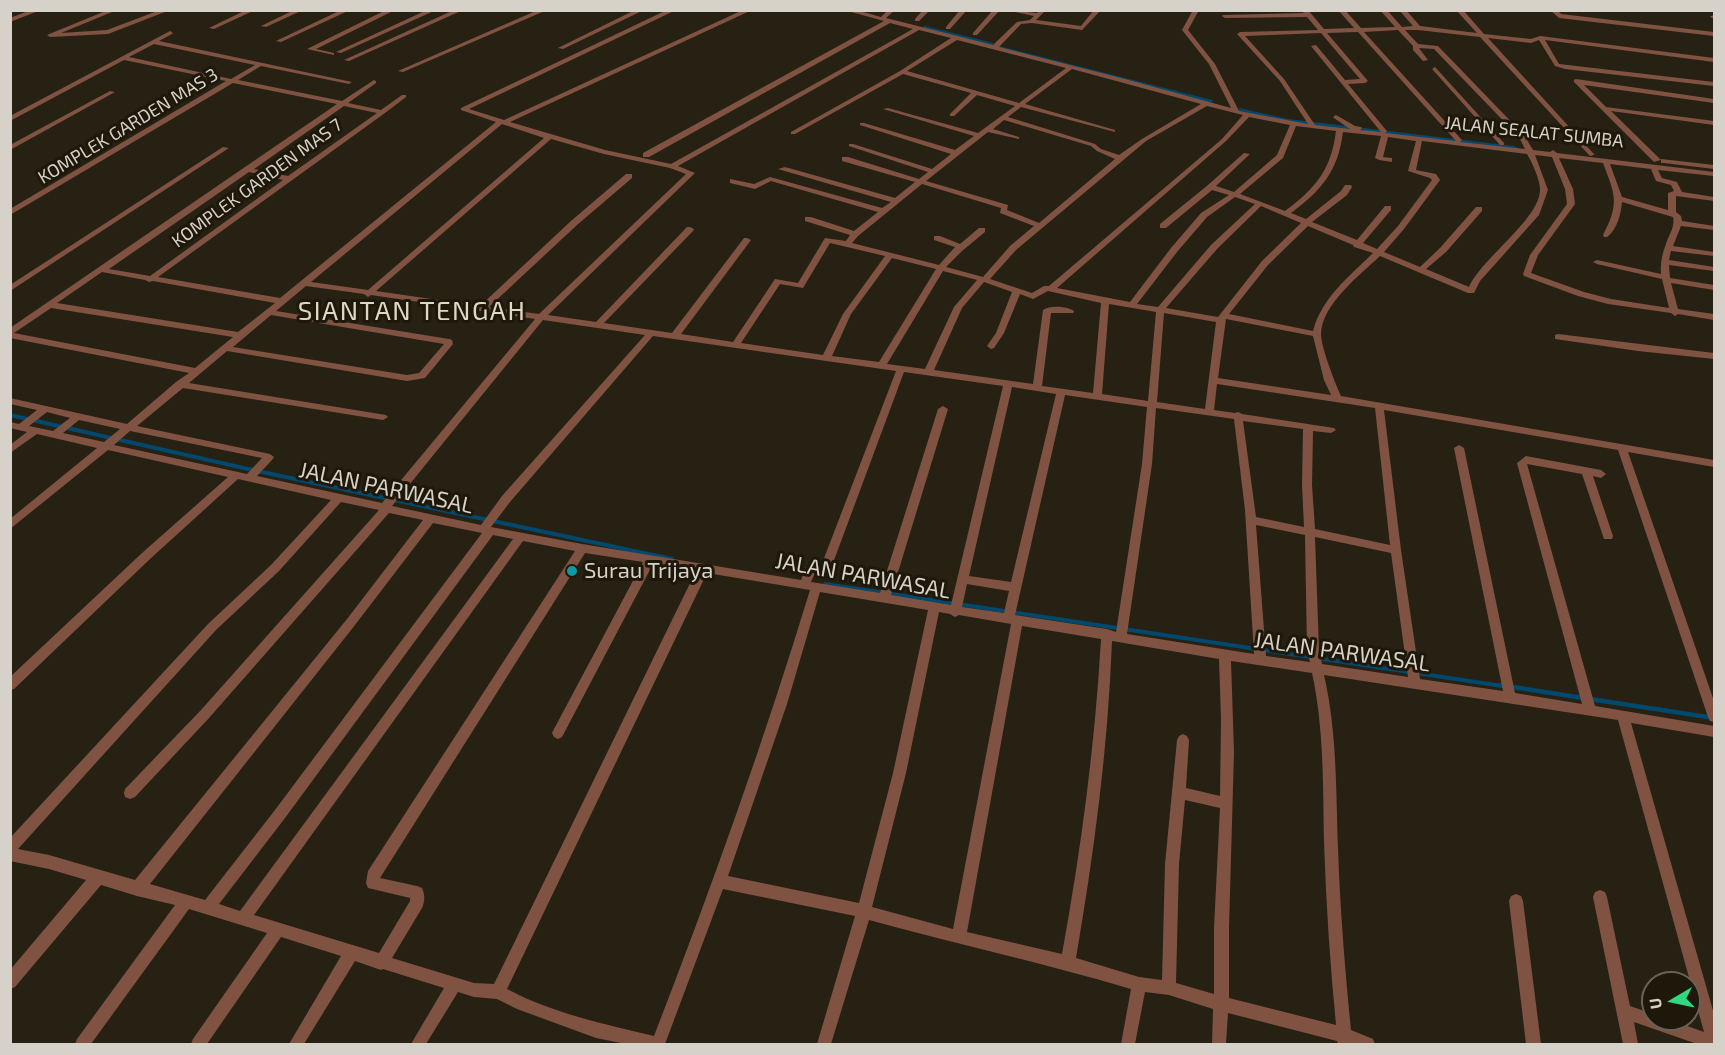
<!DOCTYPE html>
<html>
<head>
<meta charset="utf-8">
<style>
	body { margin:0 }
	#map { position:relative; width:1725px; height:1055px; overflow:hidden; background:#272113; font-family:"Exo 2",sans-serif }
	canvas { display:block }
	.frame { position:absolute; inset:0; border:12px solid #d6d2c9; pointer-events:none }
	.north { position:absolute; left:1641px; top:971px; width:60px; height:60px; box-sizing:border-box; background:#1e180a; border:2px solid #686256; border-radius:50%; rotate:261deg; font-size:16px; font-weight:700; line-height:24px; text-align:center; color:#d6d2c9 }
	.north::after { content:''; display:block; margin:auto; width:21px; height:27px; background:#31d882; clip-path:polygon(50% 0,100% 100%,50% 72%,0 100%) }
</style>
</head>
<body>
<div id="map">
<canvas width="1725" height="1055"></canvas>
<div class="frame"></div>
<div class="north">U</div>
</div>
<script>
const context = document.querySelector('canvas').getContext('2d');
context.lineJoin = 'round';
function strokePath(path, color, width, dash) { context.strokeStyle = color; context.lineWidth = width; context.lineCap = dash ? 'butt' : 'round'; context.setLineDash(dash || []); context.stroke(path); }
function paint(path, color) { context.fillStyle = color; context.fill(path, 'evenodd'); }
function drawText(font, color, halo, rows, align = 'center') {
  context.font = font + ' "Exo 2",sans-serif'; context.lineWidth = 6; context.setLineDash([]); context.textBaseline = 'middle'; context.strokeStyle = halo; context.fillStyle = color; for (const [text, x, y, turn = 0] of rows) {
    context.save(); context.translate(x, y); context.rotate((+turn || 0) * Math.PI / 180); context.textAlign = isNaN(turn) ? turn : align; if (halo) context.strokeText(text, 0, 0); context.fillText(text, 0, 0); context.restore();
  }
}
strokePath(new Path2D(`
	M10 415 248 469 672 559
	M825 584 1509 687`), '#00486d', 4);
strokePath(new Path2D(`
	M1500 685 1583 698
	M1590 699 1714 718`), '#00486d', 4.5);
paint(new Path2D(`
	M925 26 993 43 994 44 991 46 923 29V27Z
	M999 46 1212 100 1213 102 1206 104 999 48Z
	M1239 108 1288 119 1514 146 1518 148 1514 150 1288 123 1239 112Z`), '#00486d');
paint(new Path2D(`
	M31 10H41L10 22V18Z
	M108 10H117L61 33 107 30 160 10H170L108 34 50 37 47 35Z
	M246 10H255L214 29 209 28Z
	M294 10H303L266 27 261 26Z
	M341 10H350L281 42 276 41Z
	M386 10H395L316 49 334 53V55L307 49Z
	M427 10H436L341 53 336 52Z
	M454 10H463L349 61 344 60Z
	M538 10H547L403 72 398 71Z
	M635 10H644L563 49 558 48Z
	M667 10H676L469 109 504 120 743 10H752L510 122 605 150 671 164 913 29 890 23 649 157H643V153L884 21 844 10H856L881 17 888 10H895L886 18 993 45 1017 22 1030 20 1034 16 1006 10 1037 13 1039 10H1046L1036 20 1081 26 1094 10H1101L1082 30 1032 23 1021 24 999 47 1125 79 1231 108 1209 64 1182 30 1193 10H1199L1188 30 1215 64 1239 111 1308 124 1280 81 1237 34 1240 32 1318 30 1307 17 1225 18 1222 16 1223 15 1304 13 1301 10H1308L1324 29 1354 28 1338 10H1345L1361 28 1395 27 1380 10H1387L1402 27 1413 26 1399 10H1406L1420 26 1477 33 1456 10H1463L1484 34 1531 39 1540 36 1714 58V62L1545 40 1559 64 1714 82V86L1565 69 1555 66 1539 40 1531 43 1488 38 1593 153 1595 154 1591 156 1589 155 1480 37 1418 30H1405L1418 44 1438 46 1524 135 1533 150 1550 152 1553 150 1557 153 1714 172V176L1658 170 1662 178 1677 182 1682 192 1714 197V201L1676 196V212L1681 216 1682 221 1714 226V230L1681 226 1673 246 1714 252V256L1671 251 1669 260 1714 267V271L1669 265 1670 278 1714 285V290L1671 283 1678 309 1714 314V320L1678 314 1675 316 1671 313 1608 304 1578 296 1524 276 1523 274 1530 255 1567 204 1565 189 1552 157 1535 155 1548 190 1539 215 1480 281 1474 293H1468L1380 256C1360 275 1322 304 1321 334 1321 347 1335 383 1341 396L1714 460V467L1628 452 1714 701V722L1710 721 1708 717 1618 450 1384 410 1401 550 1420 679 1503 691 1454 448 1459 445 1464 448 1515 693 1582 704 1517 463 1526 456 1601 470 1606 474 1601 478 1593 476 1613 536 1612 539H1604L1603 536 1582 474 1527 464 1595 706 1714 726V737L1631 723 1714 1014V1044H1697L1634 1022 1638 1044H1623L1593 897 1595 892 1600 890 1605 892 1607 897 1630 1006 1653 1014V1019H1668L1704 1032 1618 720 1324 675C1337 731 1336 790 1338 848 1340 909 1345 969 1351 1030L1373 1039 1375 1044H1338L1337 1041 1228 1013 1226 1044H1212L1213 1009 1169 995 1145 992 1135 1044H1121L1131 989C1044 963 956 944 869 920L831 1044H817L855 916 723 889 665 1044H626L596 1038 517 1009 497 999 474 997 458 992 426 1044H411L444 988 383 969 381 970 355 961 304 1044H289L341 956 281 937 207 1044H191L193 1039 267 933 189 909 91 1044H75L77 1039 175 905 137 896 101 885 15 987 10 989V970L86 880 49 869 10 861V838L208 624 271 565 331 500 238 479 150 559 14 689 10 690V677L142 553 228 477 108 450 10 529V519L97 448 37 434 10 453V445L27 432 10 428V422L19 424 37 410 10 404V398L127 424 176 382 189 373 10 338V328L337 104 233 83 10 215V209L226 81 124 60 10 121V116L170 31 173 33 172 34 159 41 352 82 349 84 261 66 238 80 342 101 374 80 376 81V83L348 103 381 110 402 95H406V97L385 113 158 277 280 298 496 122 461 110V108ZM919 30 951 38 900 71 791 132V134H795L903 74 971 93 950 114V116H954L977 95 1015 106 978 133 888 108 883 109 974 136 955 150 864 123H860V125L951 154 932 169 853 144H849V146L928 172 919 179 848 157H842V161L915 182 895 198 785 167 778 169 891 202 882 208 770 177 754 184 730 179V183L755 189 771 181 878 212 854 231 811 217H805V221L850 235 846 241 825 238 798 283 775 279 733 342 681 334 751 240 747 238H744L672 333 604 323 693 231 694 229 690 227H687L596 322 548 315 695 173 678 166ZM1398 30 1413 46V50L1423 61 1428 60 1419 48 1434 49 1519 137 1525 149 1460 142 1462 140 1461 139 1364 32ZM1358 32 1456 141 1385 133 1387 131 1386 130 1348 84 1365 83 1368 81 1327 33ZM1321 33 1360 79 1345 80 1316 45 1311 46 1381 132 1360 130 1362 128 1361 127 1355 126 1336 115 1333 117 1334 118 1350 129 1315 125 1284 79 1245 36ZM957 40 1066 68 1019 103 907 71ZM154 44 255 65 231 79 129 57ZM1072 69 1201 104 1142 139 1119 155 1101 149 1095 144 1008 117 1021 107 1115 132V130L1025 104ZM344 106 377 113 288 176 254 169ZM1207 106 1243 115 1222 139 1049 286H1044L1032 293 990 279 1016 250 1127 157 1146 141ZM1249 117 1290 125 1277 155 1234 192 1216 186 1250 154 1244 153 1208 185 1160 224V228H1166L1212 190 1229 195 1201 213 1171 248 1130 302 1057 288 1226 141ZM1004 120 1091 146 1097 151 1115 159 1039 223 1007 210 1008 205 926 181 988 132 1019 139V137L993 129ZM502 124 544 138 368 290 311 282ZM1296 126 1336 131C1331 170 1316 188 1285 211L1240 194 1283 158ZM1343 132 1381 136 1375 158 1379 160 1392 162V158L1383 157 1388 137 1416 141 1408 171 1430 178 1432 180 1398 226 1377 249 1363 243 1391 210V206H1385L1357 240 1312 222 1347 195 1352 187 1351 185H1345L1341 191 1306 219 1291 213C1322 190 1338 171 1343 132ZM551 139 604 154 670 168 686 174 539 314 489 307 577 225 632 178V174H626L571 221 480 306 376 291ZM1422 141 1527 154C1532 162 1540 180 1540 189 1541 218 1482 258 1469 287L1426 269 1446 252 1482 211V207H1476L1440 248 1420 267 1384 252 1404 229 1440 180 1436 174 1416 170ZM1559 158 1603 163C1615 195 1620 203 1603 235L1604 237H1607C1617 230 1621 214 1622 202L1673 217C1675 226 1670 233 1667 241 1663 252 1660 261 1661 274L1597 260 1593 262 1597 264 1662 279 1669 308 1611 299 1584 292 1531 273 1538 255 1575 204 1573 189ZM1610 164 1651 169 1656 181 1671 185 1674 191 1668 193V210L1622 197ZM249 172 283 180 150 276 109 269ZM922 184 1001 208 1000 213 1034 226 1010 246 983 277 946 267 962 251 985 232V228H979L960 244 940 236H934V240L955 247 939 265 852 243 858 236ZM1235 197 1255 204 1211 245 1158 307 1137 304 1177 252 1207 217ZM1261 206 1301 223 1262 261 1218 317 1166 308 1217 249ZM1308 226 1353 245 1354 247 1373 253C1350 276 1322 297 1313 331L1229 314 1268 265ZM830 243 885 256 843 314 823 355 741 343 780 284 803 288ZM892 258 936 269 879 362 832 356 851 314ZM943 271 977 280 954 307 925 369 887 364ZM102 272 145 280 149 282 153 281 275 303 238 332 57 303ZM984 282 1012 292 996 333 987 346 991 349 994 348 1004 333 1020 294 1033 299 1048 291 1101 303 1093 393 1042 386 1051 313H1073L1074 311C1067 306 1050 305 1043 310L1033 384 934 370 962 308ZM306 286 364 294 368 297 371 295 535 319 382 503 257 476 272 460 274 457 270 454 137 426 183 388 383 420 388 417 386 415 189 383 227 351 407 381 425 378 453 344 452 340 449 339 276 311ZM1109 304 1156 312 1148 401 1102 394ZM51 308 233 337 195 368 14 333ZM1164 313 1216 322 1205 409 1157 402ZM271 315 444 344 419 373 407 375 233 347ZM1226 319 1313 336 1324 380 1331 395 1218 378ZM543 320 645 335 502 496 481 525 392 506ZM653 336 896 371 821 566 806 567 801 580 582 544 491 527 510 502ZM904 372 1003 386 951 605 891 595 948 409 943 406 938 409 880 593 811 582 814 575 829 574 830 571ZM1217 384 1375 408 1390 545 1315 529 1312 485 1313 431 1331 433 1336 430 1334 428 1242 414 1238 412 1235 413 1214 410ZM1012 387 1056 394 1011 582 969 576ZM1065 395 1147 407 1142 464 1116 632 1107 629 1015 615ZM1156 408 1234 419 1245 510 1254 654 1127 634 1152 464ZM47 412 70 418 53 431 29 426ZM79 420 120 429 104 442 63 433ZM1243 421 1303 429 1302 485 1304 527 1256 517ZM130 431 262 458 247 474 114 445ZM341 502 379 510 201 710 125 789 124 793 125 797 130 799 135 797 209 718 389 513 423 520 347 619 135 880 49 855 18 849 216 630 279 571ZM433 523 482 533 275 810 205 900 150 884 355 625ZM1256 525 1305 535 1307 650 1310 662 1266 656ZM493 535 513 539 240 911 219 904 285 818ZM1315 537 1391 553 1408 677 1322 664 1319 650ZM523 541 575 551 368 871 366 883 368 888 410 898V901L379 953 254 915ZM585 553 643 562 554 729 552 733 554 737 558 739 562 737 653 564 696 571 494 984 474 983 392 958 422 908C425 901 425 895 422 888L417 886 380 878ZM707 573 810 590C764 741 711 889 654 1036 604 1024 552 1013 507 989ZM967 584 1009 591 1004 613 962 607ZM820 592 928 610 893 773 859 903 728 876 787 704ZM939 612 950 614 955 617 959 615 1011 624 953 929 872 907 906 773ZM1022 626 1101 639C1095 745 1081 850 1062 954L967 932ZM1112 641 1219 659 1221 719 1220 796 1186 788 1189 740 1187 736 1183 734 1179 736 1177 740 1165 864 1162 980 1139 977 1076 958C1094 853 1108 748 1112 641ZM1231 661 1312 673C1324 728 1323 786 1324 842 1326 903 1330 964 1336 1025L1229 998V928L1234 752ZM1185 800 1220 808 1214 928V994L1176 983 1179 864Z
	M923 10H930L919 21H915V19Z
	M960 10H967L950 29H946V27Z
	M993 10H1000L977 35H973V33Z
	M1550 10H1557L1561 14 1714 32V36L1559 18Z
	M1714 15V19L1710 17 1711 16Z
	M1435 67 1504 143V145H1500L1433 70 1432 69Z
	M1576 79 1714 99V103L1584 85 1606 107 1714 121V125L1611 111 1661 160 1654 162 1574 82V80Z
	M110 91 115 92 10 150V145Z
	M223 147 229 148 10 291V285Z
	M1661 159 1714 165V169L1664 163H1661Z
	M1558 334 1714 353V359L1638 351 1555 339V335Z
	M1516 894 1521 896 1523 901 1541 1044H1526L1509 901 1511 896Z`), '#805242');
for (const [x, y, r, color] of [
	[572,571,6,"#0f9aa8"]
]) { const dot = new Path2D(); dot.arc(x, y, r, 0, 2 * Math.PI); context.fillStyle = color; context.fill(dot); strokePath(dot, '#1e180a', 2); }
drawText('18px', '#d6d2c9', '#1e180a', [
	["KOMPLEK GARDEN MAS 3",128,126,-31],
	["JALAN SEALAT SUMBA",1534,132,6],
	["KOMPLEK GARDEN MAS 7",257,183,-36]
]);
drawText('22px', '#d6d2c9', '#1e180a', [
	["JALAN PARWASAL",386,488,12],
	["JALAN PARWASAL",863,576,10],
	["JALAN PARWASAL",1342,652,8]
]);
drawText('22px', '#d6d2c9', '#1e180a', [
	["Surau Trijaya",584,571]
], 'left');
context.letterSpacing = '1.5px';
drawText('26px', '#dfd7c5', '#1e180a', [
	["SIANTAN TENGAH",412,311]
]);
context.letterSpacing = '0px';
</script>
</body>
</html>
